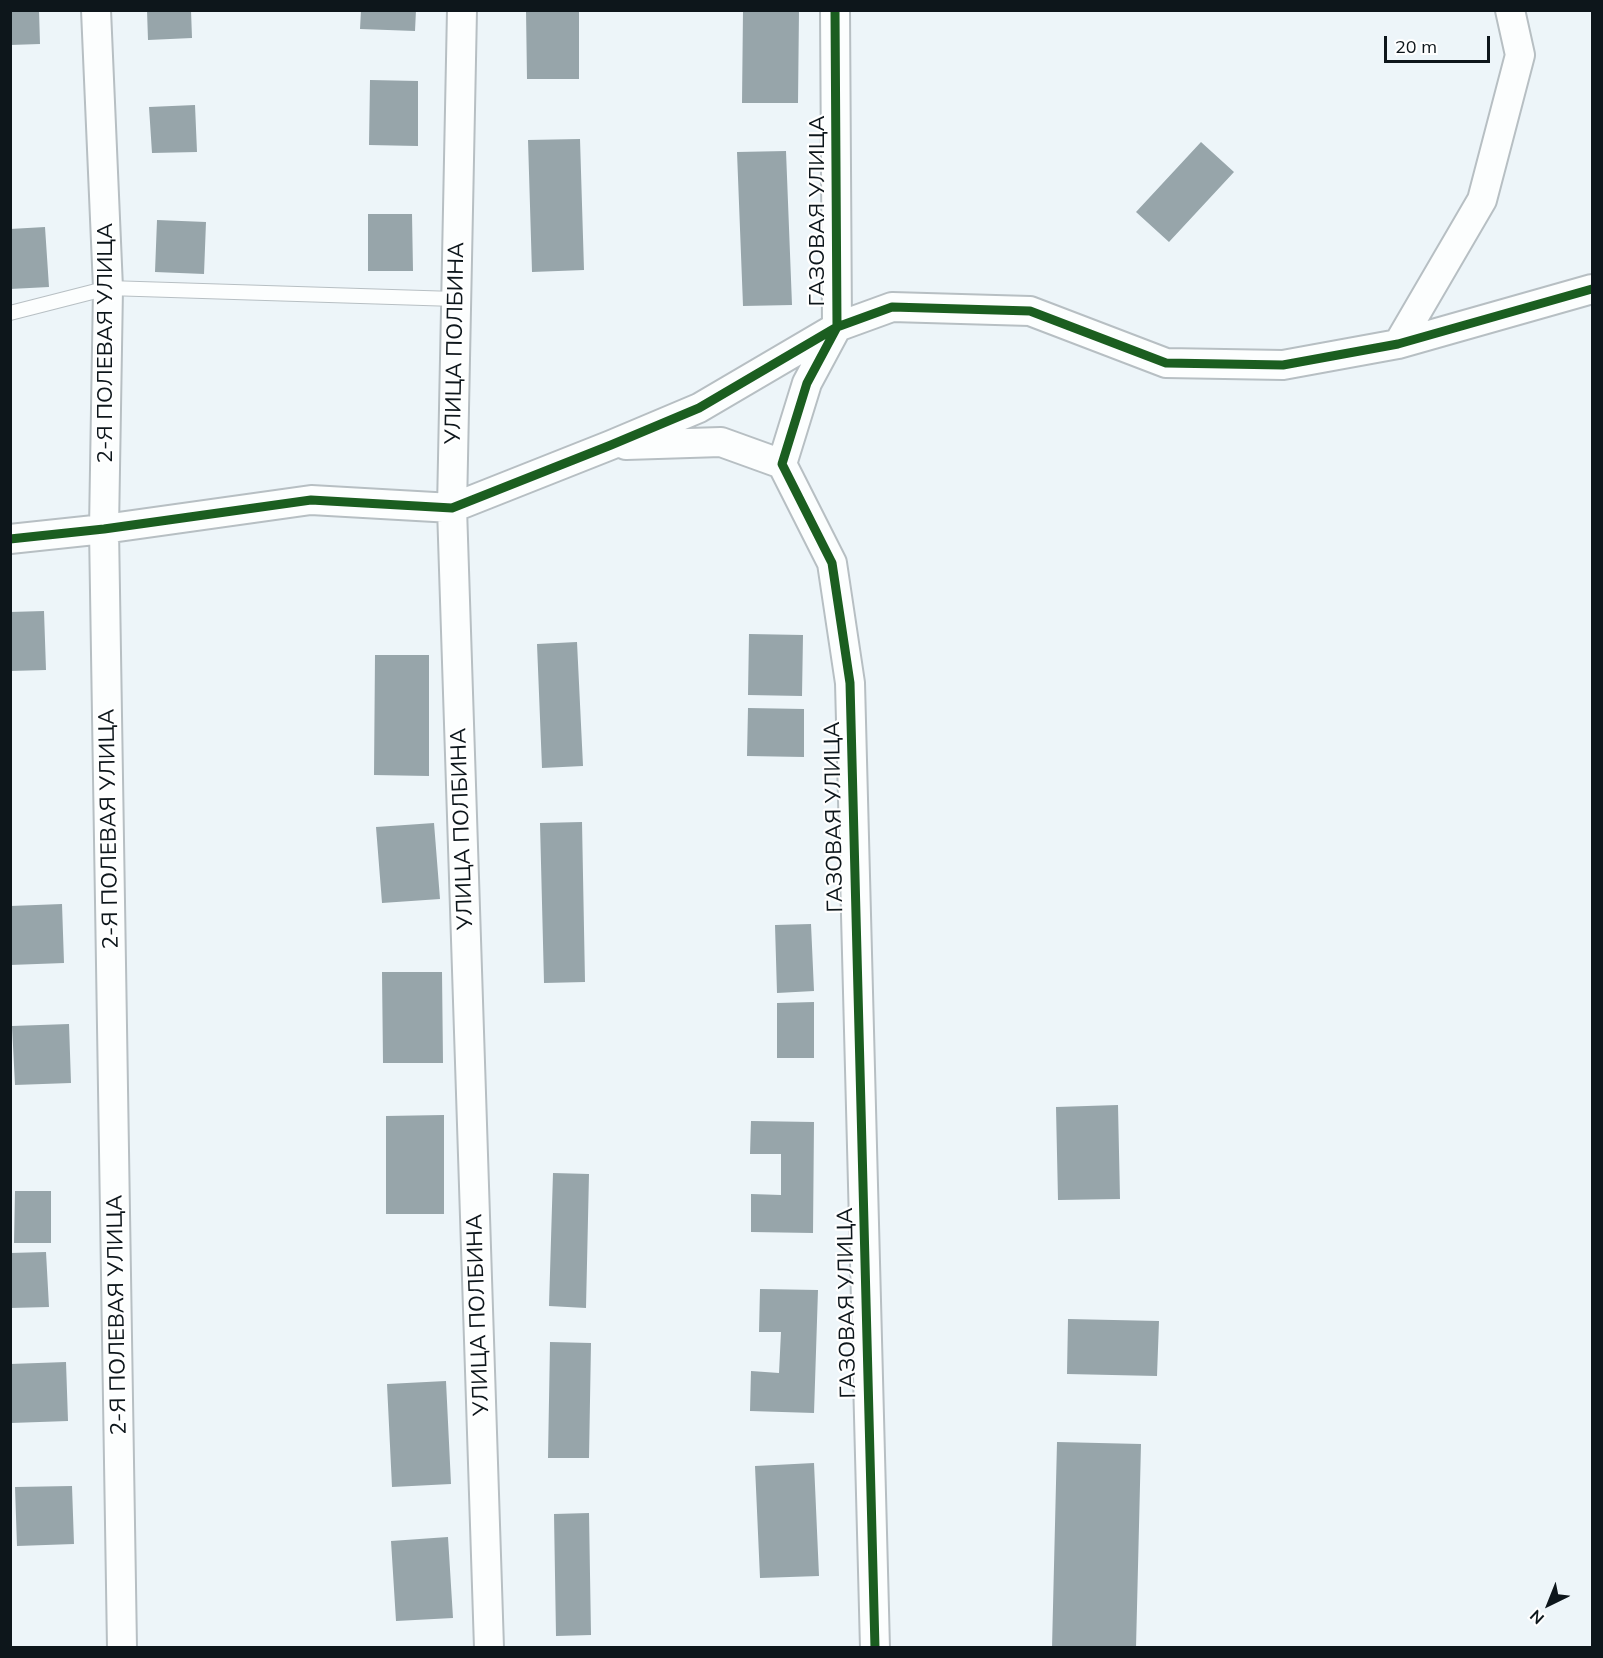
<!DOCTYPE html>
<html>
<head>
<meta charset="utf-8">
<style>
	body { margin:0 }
	#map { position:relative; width:1603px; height:1658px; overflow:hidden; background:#edf5f9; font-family:Mulish,sans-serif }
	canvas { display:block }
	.frame { position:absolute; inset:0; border:12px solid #0d161b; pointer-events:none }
	.north { position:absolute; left:1519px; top:1574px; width:60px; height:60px; -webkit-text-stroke:4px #fff; paint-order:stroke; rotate:223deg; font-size:16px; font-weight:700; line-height:24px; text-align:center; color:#0d161b }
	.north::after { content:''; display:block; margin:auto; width:21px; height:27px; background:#0d161b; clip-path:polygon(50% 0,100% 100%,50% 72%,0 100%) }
	.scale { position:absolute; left:1384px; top:36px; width:106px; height:27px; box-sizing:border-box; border:3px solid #0d161b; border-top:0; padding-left:8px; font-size:18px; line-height:21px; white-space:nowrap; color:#0d161b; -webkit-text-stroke:4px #fff; paint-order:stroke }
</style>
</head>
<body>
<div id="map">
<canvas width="1603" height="1658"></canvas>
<div class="frame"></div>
<div class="north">N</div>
<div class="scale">20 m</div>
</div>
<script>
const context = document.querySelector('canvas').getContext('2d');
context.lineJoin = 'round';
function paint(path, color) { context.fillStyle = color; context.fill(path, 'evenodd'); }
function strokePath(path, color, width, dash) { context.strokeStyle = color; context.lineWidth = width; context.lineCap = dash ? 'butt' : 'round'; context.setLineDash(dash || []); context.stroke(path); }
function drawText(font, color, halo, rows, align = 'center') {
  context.font = font + ' Mulish,sans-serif'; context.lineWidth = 4.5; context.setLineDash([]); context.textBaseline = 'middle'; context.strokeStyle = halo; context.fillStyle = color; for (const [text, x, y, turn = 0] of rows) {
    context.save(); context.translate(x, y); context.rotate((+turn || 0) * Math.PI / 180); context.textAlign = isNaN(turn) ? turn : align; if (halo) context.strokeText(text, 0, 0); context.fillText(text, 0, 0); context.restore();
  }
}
paint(new Path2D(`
	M10 10H39L40 44 10 45Z
	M147 10H191L192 38 148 40Z
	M361 10H416L415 31 360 29Z
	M526 10H579V79H527Z
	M743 10H799L798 103H742Z
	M370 80 418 81V146L369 145Z
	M195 105 197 152 152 153 149 107Z
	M580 139 584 270 532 272 528 140Z
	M1201 142 1234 172 1169 242 1136 212Z
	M786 151 792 305 743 306 737 152Z
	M368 214H412L413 271H368Z
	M157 220 206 222 204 274 155 272Z
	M45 227 49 287 10 289V229Z
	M44 611 46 670 10 671V612Z
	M749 634 803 635 802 696 748 695Z
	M577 642 583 766 542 768 537 644Z
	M375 655H429V776L374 775Z
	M748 708 804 709V757L747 756Z
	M582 822 585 982 544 983 540 823Z
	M434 823 440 899 382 903 376 827Z
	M62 904 64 963 10 965V906Z
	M811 924 814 991 777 993 775 925Z
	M382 972H442L443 1063H383Z
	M814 1002V1058H777V1003Z
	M69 1024 71 1083 15 1085 12 1026Z
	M1118 1105 1120 1199 1058 1200 1056 1107Z
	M444 1115V1214H386V1116Z
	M751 1121 814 1122 813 1233 751 1232V1194L781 1195V1154H750Z
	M553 1173 589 1174 586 1308 549 1306Z
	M15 1191H51V1243H14Z
	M46 1252 49 1307 10 1308V1253Z
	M760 1289 818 1290 814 1413 750 1411 751 1371 779 1373 781 1332H759Z
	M1068 1319 1159 1321 1157 1376 1067 1374Z
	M550 1342 591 1343 589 1458H548Z
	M66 1362 68 1421 11 1423 10 1364Z
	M446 1381 451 1484 392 1487 387 1384Z
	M1057 1442 1141 1444 1136 1648H1052Z
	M814 1463 819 1576 760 1578 755 1466Z
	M72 1486 74 1544 17 1546 15 1487Z
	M589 1513 591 1635 556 1636 554 1514Z
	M448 1537 453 1618 396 1621 391 1541Z`), '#97a5aa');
const lane = new Path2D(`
	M10 313 108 288 455 299`);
const street = new Path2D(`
	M96 10 108 288 104 529 122 1648
	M462 10 452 508 489 1648
	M835 10 837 327 807 383 782 464 832 563 850 683 875 1648
	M1398 344 1482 200 1520 55 1510 10
	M626 445 721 442 782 464
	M10 539 104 529 311 500 452 508 611 445 699 408 837 327 892 307 1030 311 1166 363 1283 365 1398 344 1592 289`);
strokePath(lane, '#b7bfc3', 16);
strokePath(street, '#b7bfc3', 32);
strokePath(lane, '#fcfefe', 14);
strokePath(street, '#fcfefe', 28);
strokePath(new Path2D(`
	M835 10 837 327 807 383 782 464 832 563 850 683 875 1648
	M10 539 104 529 311 500 452 508 611 445 699 408 837 327 892 307 1030 311 1166 363 1283 365 1398 344 1592 289`), '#1b5e20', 9);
drawText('22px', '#0d161b', '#fff', [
	["ГАЗОВАЯ УЛИЦА",817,211,-90],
	["2-Я ПОЛЕВАЯ УЛИЦА",105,343,-90],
	["УЛИЦА ПОЛБИНА",455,343,-89],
	["ГАЗОВАЯ УЛИЦА",834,817,-91],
	["2-Я ПОЛЕВАЯ УЛИЦА",109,829,-91],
	["УЛИЦА ПОЛБИНА",462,829,-92],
	["ГАЗОВАЯ УЛИЦА",847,1303,-91],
	["2-Я ПОЛЕВАЯ УЛИЦА",117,1315,-91],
	["УЛИЦА ПОЛБИНА",478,1315,-92]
]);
</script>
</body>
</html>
